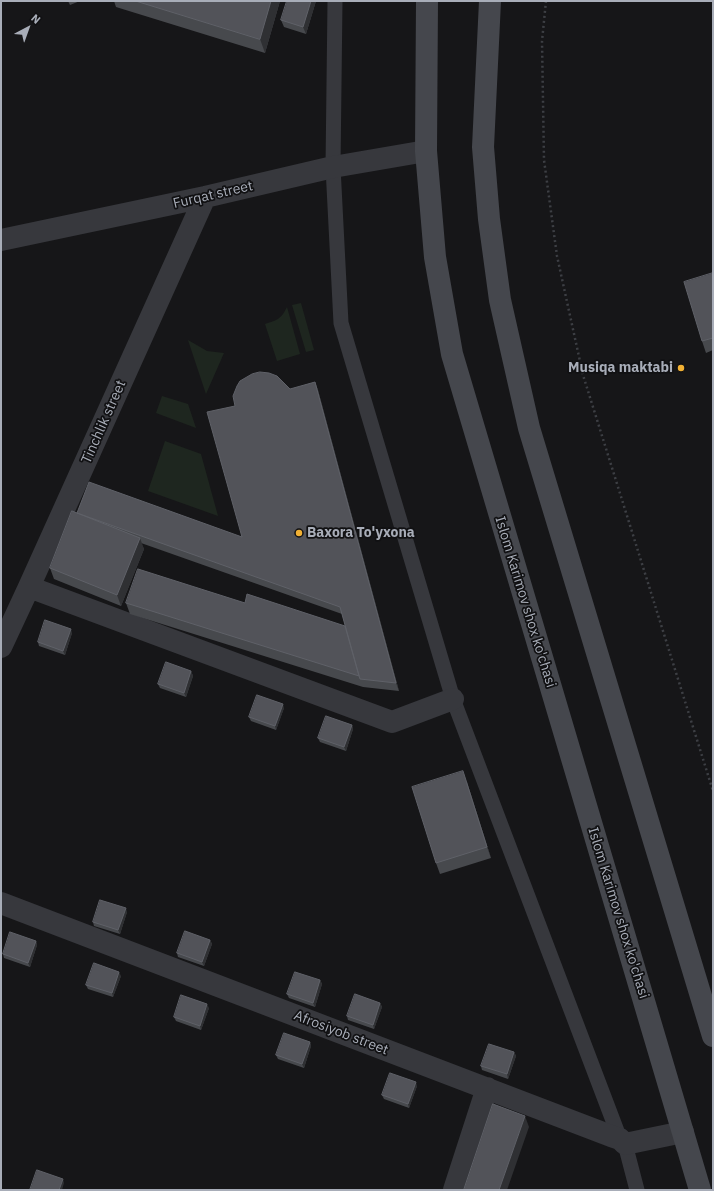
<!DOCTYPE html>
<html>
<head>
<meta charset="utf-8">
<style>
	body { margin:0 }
	#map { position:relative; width:714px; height:1191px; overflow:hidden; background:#161618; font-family:"IBM Plex Sans",sans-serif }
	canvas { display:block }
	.frame { position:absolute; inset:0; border:2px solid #a8adb8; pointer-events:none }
	.north { position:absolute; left:8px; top:8px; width:40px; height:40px; -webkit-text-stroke:3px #111113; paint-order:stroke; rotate:41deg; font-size:11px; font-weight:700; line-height:16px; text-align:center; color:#a8adb8 }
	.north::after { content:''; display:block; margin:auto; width:14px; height:18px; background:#a8adb8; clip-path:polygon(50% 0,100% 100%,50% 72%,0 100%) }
</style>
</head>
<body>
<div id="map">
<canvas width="714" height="1191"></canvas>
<div class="frame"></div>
<div class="north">N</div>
</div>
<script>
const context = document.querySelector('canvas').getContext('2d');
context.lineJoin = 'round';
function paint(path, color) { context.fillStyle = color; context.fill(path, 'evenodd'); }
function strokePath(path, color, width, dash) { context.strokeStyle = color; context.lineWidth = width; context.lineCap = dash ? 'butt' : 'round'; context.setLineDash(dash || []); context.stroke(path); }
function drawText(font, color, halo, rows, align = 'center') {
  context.font = font + ' "IBM Plex Sans",sans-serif'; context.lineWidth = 3.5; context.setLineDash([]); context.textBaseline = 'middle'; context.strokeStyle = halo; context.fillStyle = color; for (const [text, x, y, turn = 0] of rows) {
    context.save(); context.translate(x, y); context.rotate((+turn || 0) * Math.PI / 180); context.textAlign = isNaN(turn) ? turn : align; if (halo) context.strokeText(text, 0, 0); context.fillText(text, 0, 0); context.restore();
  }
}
paint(new Path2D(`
	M301 303 314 350 306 352 292 305Z
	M287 307 300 354 277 361 265 324C278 320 281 319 287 307Z
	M188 340 207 351 224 353 206 394Z
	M162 396 188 404 196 428 156 413Z
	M165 441 201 454 218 516 148 491Z`), '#1e261f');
strokePath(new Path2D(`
	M546 1 542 41 544 160 557 256 583 375 713 791`), '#3d3f44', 2.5, [2, 3]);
strokePath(new Path2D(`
	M335 1 333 167 341 323 453 699 620 1139
	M625 1144 637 1190`), '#37383d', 15);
strokePath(new Path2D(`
	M1 240 205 197 333 167 426 151
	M29 587 392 722 453 699
	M1 647 29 587 205 197
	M1 903 611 1136 620 1139 625 1144 683 1132
	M454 1190 487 1088`), '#37383d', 22);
strokePath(new Path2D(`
	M427 1 426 151 435 257 452 354 700 1190
	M490 1 483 147 489 219 500 300 529 428 713 1036`), '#45474d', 22);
paint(new Path2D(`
	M68 1H80L70 5Z
	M114 1H280L265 53 116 7Z
	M316 1 306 34 284 27 281 20Z
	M713 273V350L706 353 702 341Z
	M315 382 318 390 399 691 363 687 130 614 126 603H245L347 632 342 614 141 543 144 549 121 606 54 579 50 568 77 513 242 537 235 406Z
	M72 633 65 655 39 646 38 642Z
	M191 671 193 676 186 697 160 688 158 684Z
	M284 708 276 730 251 721 249 717Z
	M352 725 353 729 346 751 320 742 318 738Z
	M467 782 491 858 440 874 436 863Z
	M127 912 120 934 94 926 93 922Z
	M210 940 212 944 204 966 178 957 177 953Z
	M36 941 37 945 30 967 4 958 3 954Z
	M121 976 113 997 88 989 86 985Z
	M320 980 322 984 315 1007 289 998 287 994Z
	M380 1003 382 1007 374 1029 348 1020 347 1016Z
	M209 1008 201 1030 176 1021 174 1017Z
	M310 1042 311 1046 304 1068 278 1059 276 1055Z
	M514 1052 516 1056 508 1079 482 1070 481 1066Z
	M417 1086 409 1108 384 1099 382 1095Z`), '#47494d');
paint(new Path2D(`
	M271 1H280L265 53 260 39Z
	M311 1H316L306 34 303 27Z
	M315 382 318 390 399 691 396 683Z
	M140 538 144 549 121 606 117 595Z
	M71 629 72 633 65 655 63 651Z
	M191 671 193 676 186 697 184 693Z
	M283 704 284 708 276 730 275 726Z
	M352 725 353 729 346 751 344 747Z
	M463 771 467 782 491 858 487 847Z
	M126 908 127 912 120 934 118 930Z
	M210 940 212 944 204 966 202 962Z
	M36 941 37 945 30 967 28 963Z
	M119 972 121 976 113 997 112 993Z
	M320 980 322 984 315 1007 313 1003Z
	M380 1003 382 1007 374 1029 373 1025Z
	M207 1004 209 1008 201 1030 200 1026Z
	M310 1042 311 1046 304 1068 302 1064Z
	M514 1052 516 1056 508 1079 507 1074Z
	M416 1082 417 1086 409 1108 408 1104Z
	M525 1116 529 1127 507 1190H499Z
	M63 1179 64 1183 62 1190H59Z`), '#2f3033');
const building = new Path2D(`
	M136 1H271L260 39Z
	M287 1H311L303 27 281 20Z
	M713 273V338L702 341 684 282Z
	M260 372 269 373 277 376 290 389 315 382 396 683 360 679 340 607 77 513 89 482 242 537 207 412 235 406 233 396 237 386 240 381 252 374Z
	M72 511 140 538 117 595 50 568Z
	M138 569 245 603 247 594 345 626 359 676 126 603Z
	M45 620 71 629 63 651 38 642Z
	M166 662 191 671 184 693 158 684Z
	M257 695 283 704 275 726 249 717Z
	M326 716 352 725 344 747 318 738Z
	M463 771 487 847 436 863 412 787Z
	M100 900 126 908 118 930 93 922Z
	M185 931 210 940 202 962 177 953Z
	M10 932 36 941 28 963 3 954Z
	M94 963 119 972 112 993 86 985Z
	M295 972 320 980 313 1003 287 994Z
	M355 994 380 1003 373 1025 347 1016Z
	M181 995 207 1004 200 1026 174 1017Z
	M284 1033 310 1042 302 1064 276 1055Z
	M489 1044 514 1052 507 1074 481 1066Z
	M390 1073 416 1082 408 1104 382 1095Z
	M493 1104 525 1116 499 1190H464Z
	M37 1170 63 1179 59 1190H30Z`);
paint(building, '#525359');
strokePath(building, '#5f6168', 1);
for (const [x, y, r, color] of [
	[681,368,4,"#f2b134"],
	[299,533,4,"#f2b134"]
]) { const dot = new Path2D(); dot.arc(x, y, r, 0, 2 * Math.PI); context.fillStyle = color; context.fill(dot); strokePath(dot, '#111113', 1.5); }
drawText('14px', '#a8adb8', '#111113', [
	["Furqat street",213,195,-13],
	["Tinchlik street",104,422,-66],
	["Islom Karimov shox ko'chasi",525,602,73],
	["Islom Karimov shox ko'chasi",618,913,73],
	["Afrosiyob street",341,1033,21]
]);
drawText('bold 14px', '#a8adb8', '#111113', [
	["Musiqa maktabi",673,368],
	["Baxora To'yxona",307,533,"left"]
], 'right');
</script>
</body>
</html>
